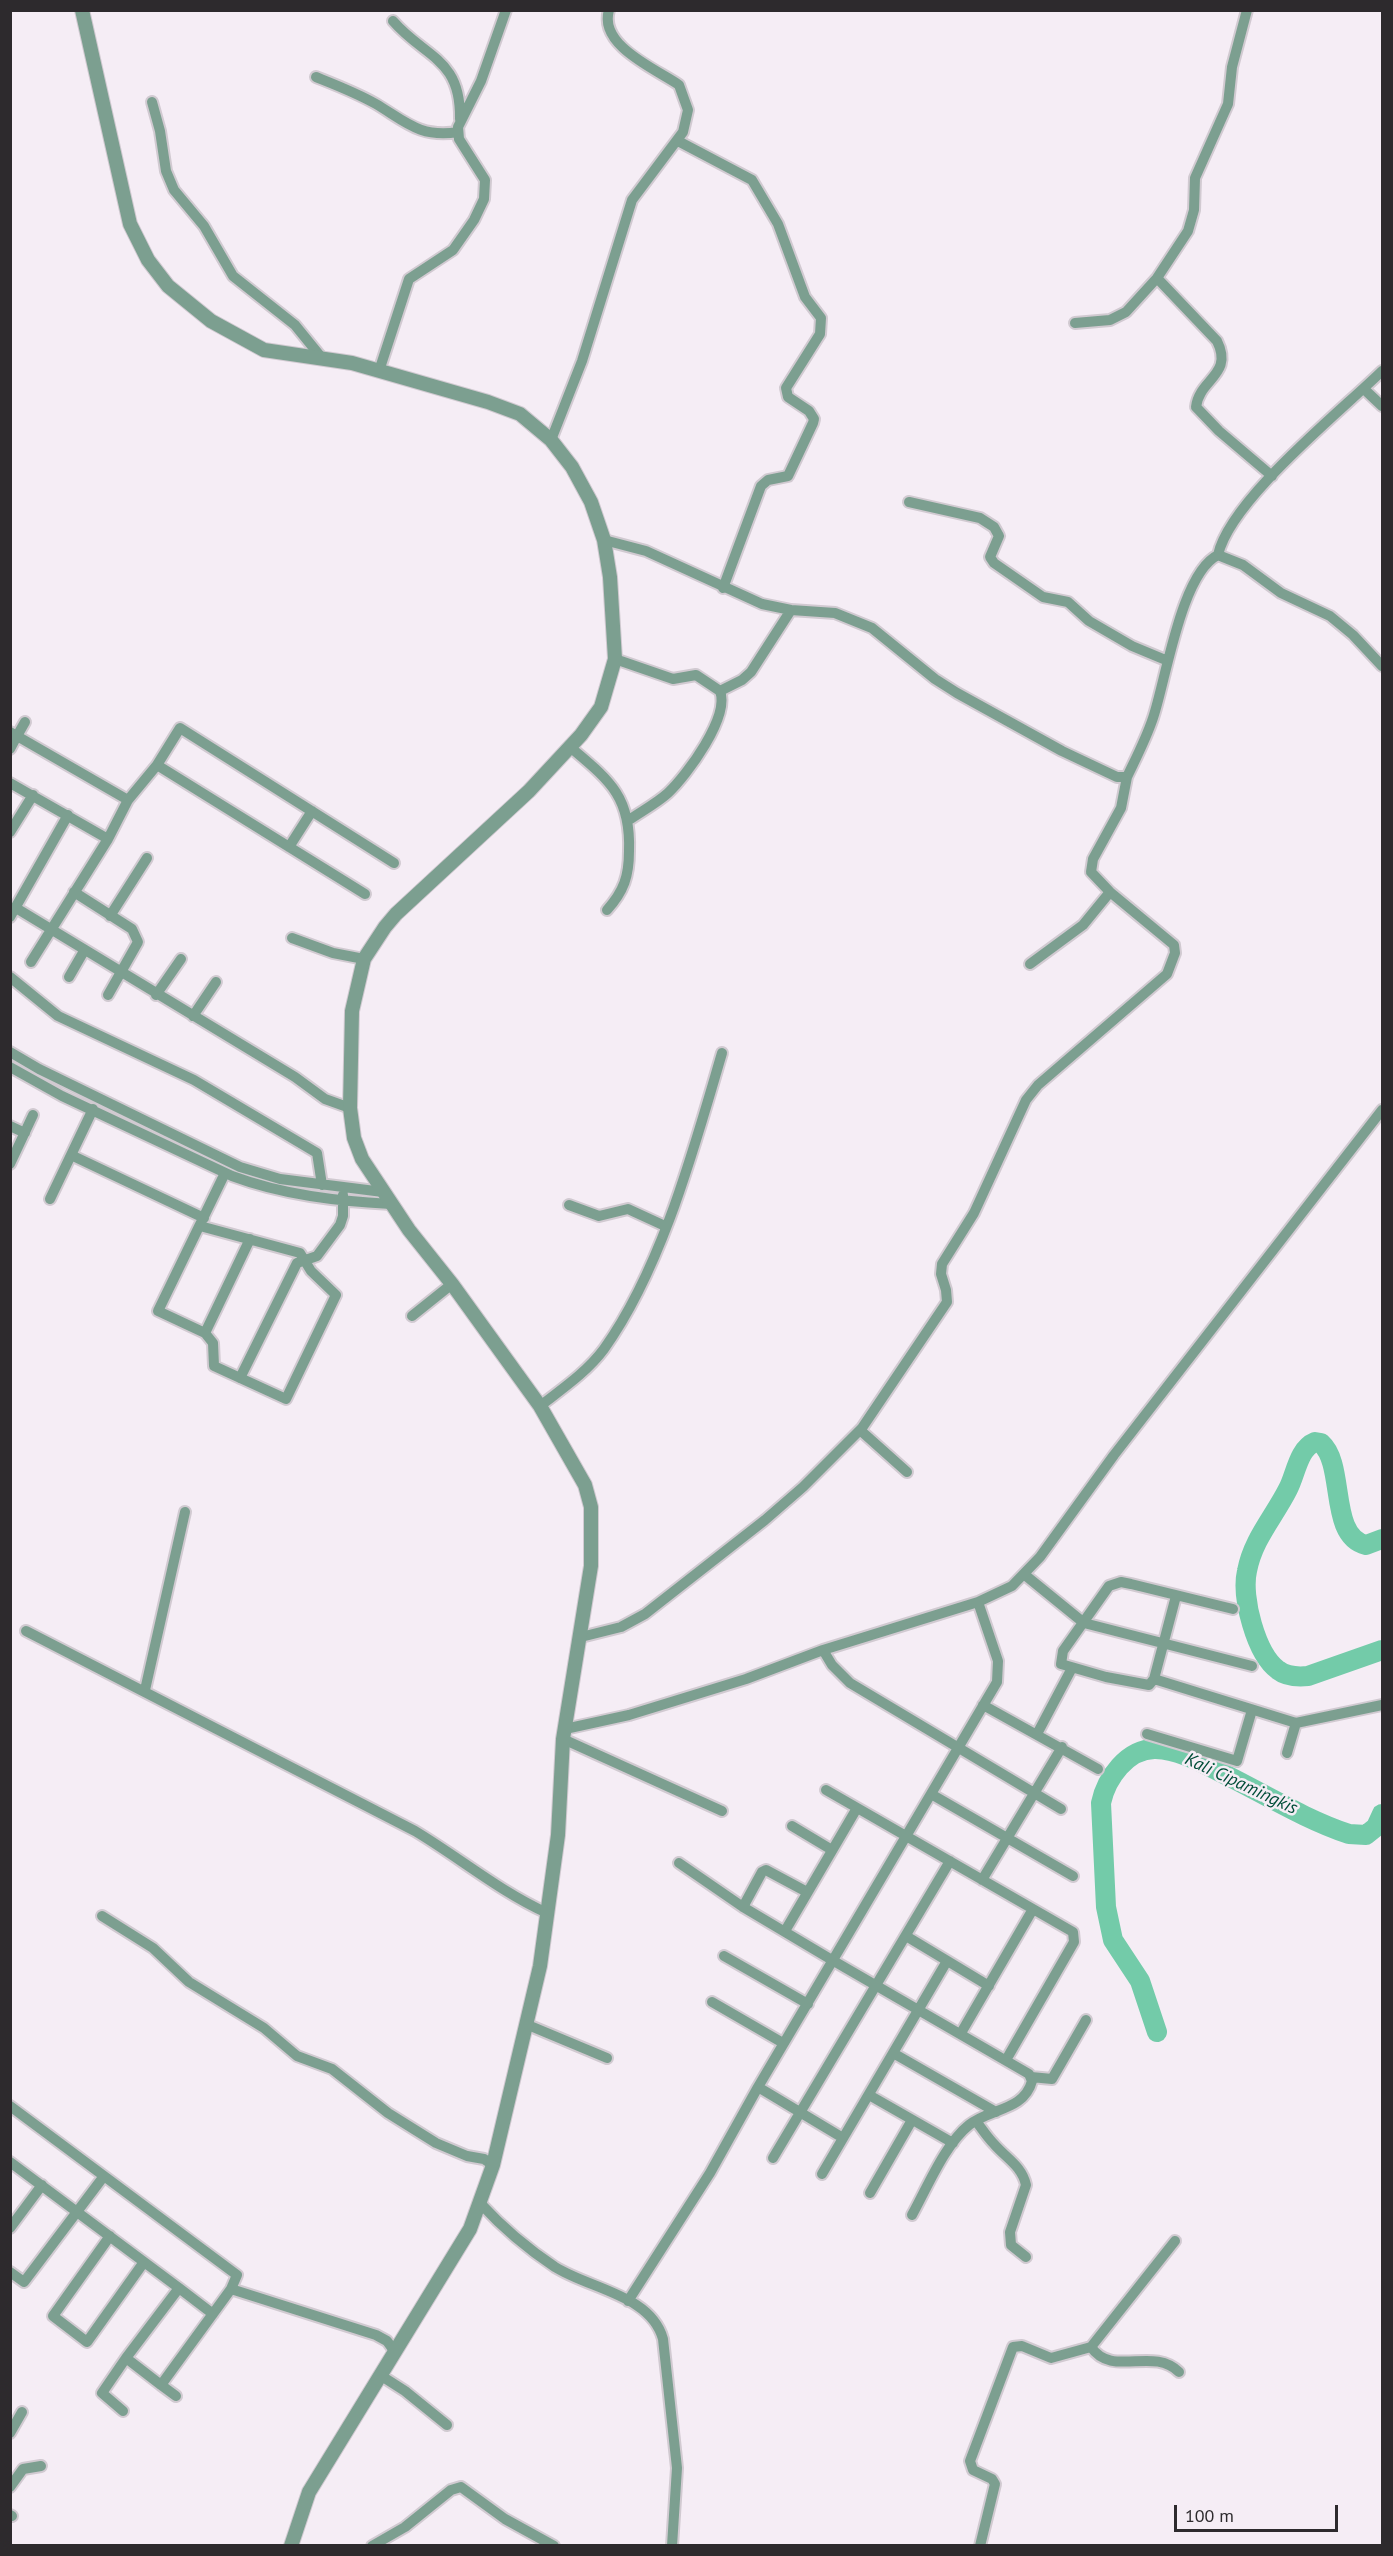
<!DOCTYPE html>
<html>
<head>
<meta charset="utf-8">
<style>
	body { margin:0 }
	#map { position:relative; width:1393px; height:2556px; overflow:hidden; background:#f5edf5; font-family:"PT Sans",sans-serif }
	canvas { display:block }
	.frame { position:absolute; inset:0; border:12px solid #2d2a2d; pointer-events:none }
	.scale { position:absolute; left:1174px; top:2505px; width:164px; height:27px; box-sizing:border-box; border:3px solid #2d2a2d; border-top:0; padding-left:8px; font-size:18px; line-height:21px; white-space:nowrap; color:#2d2a2d; -webkit-text-stroke:4px #f5edf5; paint-order:stroke }
</style>
</head>
<body>
<div id="map">
<canvas width="1393" height="2556"></canvas>
<div class="frame"></div>
<div class="scale">100 m</div>
</div>
<script>
const context = document.querySelector('canvas').getContext('2d');
context.lineJoin = 'round';
function strokePath(path, color, width, dash) { context.strokeStyle = color; context.lineWidth = width; context.lineCap = dash ? 'butt' : 'round'; context.setLineDash(dash || []); context.stroke(path); }
function drawText(font, color, halo, rows, align = 'center') {
  context.font = font + ' "PT Sans",sans-serif'; context.lineWidth = 5; context.setLineDash([]); context.textBaseline = 'middle'; context.strokeStyle = halo; context.fillStyle = color; for (const [text, x, y, turn = 0] of rows) {
    context.save(); context.translate(x, y); context.rotate((+turn || 0) * Math.PI / 180); context.textAlign = isNaN(turn) ? turn : align; if (halo) context.strokeText(text, 0, 0); context.fillText(text, 0, 0); context.restore();
  }
}
strokePath(new Path2D(`
	M1382 1539 1366 1545C1328 1536 1346 1465 1321 1443L1315 1442C1298 1449 1296 1474 1288 1489 1274 1517 1253 1539 1247 1571 1241 1597 1256 1654 1278 1670 1287 1677 1298 1677 1308 1676L1382 1650
	M1157 2032 1140 1981 1113 1940 1106 1907 1101 1803C1106 1779 1127 1748 1156 1749 1179 1750 1200 1762 1220 1772 1263 1793 1304 1819 1349 1834L1366 1835 1376 1827 1382 1814`), '#73cba9', 20);
const minor = new Path2D(`
	M393 21C425 58 461 58 460 119
	M316 77C336 85 357 93 376 104 406 122 420 138 458 132
	M152 102 160 131 166 171 174 190 204 226 233 276 295 325 321 357
	M678 141 752 180 778 224 805 297 821 318 820 334 786 388 788 397 809 411 814 419 813 423 788 476 768 480 761 486 723 588
	M1157 278 1217 341C1234 375 1199 379 1196 407L1219 431 1272 476
	M1075 323 1110 320 1126 312 1157 278 1188 231 1194 210 1195 178 1228 104 1232 67 1247 10
	M379 371 409 279 453 250 474 220 484 199 485 180 459 139 458 127 481 81 506 10
	M1364 389 1382 406
	M551 440 582 361 632 200 683 132 688 110 679 85C658 70 598 46 609 10
	M909 502 980 518 994 527 999 536 990 557 994 563 1043 597 1068 602 1089 621 1132 646 1168 661
	M604 540 646 551 762 604 791 610 835 613 872 628 935 679 957 693 1062 751 1117 777H1127C1136 758 1146 739 1153 718 1166 680 1181 573 1218 555L1243 565 1281 593 1330 616 1353 635 1382 666
	M1218 555C1230 500 1340 412 1382 371
	M615 659 673 679 696 675 720 691 742 680 751 672 791 610
	M25 722 17 736 128 800 108 839 31 962
	M10 732 17 736 10 749
	M570 747C609 780 631 796 629 851 629 876 624 891 607 910
	M157 765 365 894
	M10 783 108 839
	M128 800 157 765 180 728 394 863
	M629 820C642 811 657 803 668 793 687 775 730 717 720 691
	M10 832 33 795
	M289 847 312 811
	M74 892 132 929 138 942 108 995
	M16 908 295 1077 325 1099 350 1108
	M110 916 147 858
	M10 917 68 815
	M292 938 333 953 364 959
	M1030 964 1083 925 1110 892
	M10 977 58 1016 194 1080 317 1153 322 1185
	M69 977 84 951
	M156 995 181 959
	M193 1016 216 982
	M10 1052 39 1069 240 1167 280 1179 383 1192
	M10 1067 62 1096 232 1176C283 1195 337 1201 391 1204
	M10 1126 25 1133
	M71 1155 204 1218
	M10 1164 33 1115
	M50 1199 93 1109
	M569 1205 599 1216 628 1209 665 1226
	M200 1226 300 1253 311 1271 336 1295 286 1399 214 1366 213 1343 205 1333 158 1311 225 1173
	M412 1316 452 1284
	M205 1333 250 1239
	M240 1378 297 1263 317 1256 340 1225 343 1216V1195
	M540 1406C562 1389 587 1372 604 1349 662 1268 694 1148 722 1053
	M860 1430 907 1472
	M1025 1575 1084 1623 1252 1666
	M1176 1596 1154 1679 1149 1685 1106 1677 1061 1664 1063 1651 1109 1586 1121 1582 1131 1584 1233 1609
	M26 1631 415 1831C460 1858 499 1891 547 1913
	M581 1637 621 1627 645 1614 765 1520 803 1487 862 1428 947 1302 946 1290 941 1274 942 1264 974 1213 1026 1100 1038 1085 1167 974 1175 953 1174 945 1110 892 1091 872 1093 859 1121 808 1127 777
	M823 1650 832 1665 850 1683 1061 1809
	M1154 1679 1296 1723 1382 1705
	M145 1690 185 1512
	M983 1705 1098 1769
	M565 1729 629 1715 746 1679 823 1650 978 1602 1012 1586 1040 1557 1114 1455 1382 1110
	M1037 1734 1072 1668
	M1147 1734 1237 1761 1252 1710
	M563 1739 722 1811
	M1287 1753 1296 1723
	M826 1790 1073 1932 1074 1942 1006 2060
	M931 1794 1073 1876
	M792 1826 832 1850
	M679 1863 743 1907 832 1960 1029 2074 1032 2081C1024 2111 990 2108 969 2125 945 2144 927 2188 912 2215
	M982 1880 1062 1747
	M743 1907 762 1872 766 1870 807 1892
	M102 1916 153 1948 189 1982 264 2028 297 2056 332 2069 388 2113 436 2143 467 2156 484 2159 493 2165
	M785 1931 857 1808
	M906 1936 989 1986
	M724 1956 808 2004
	M712 2002 783 2043
	M528 2025 607 2058
	M961 2033 1033 1909
	M893 2053 996 2112
	M1031 2077 1052 2079 1086 2020
	M758 2087 843 2138
	M869 2095 953 2143
	M10 2106 104 2176 24 2282 10 2272
	M976 2121C982 2129 987 2137 994 2144 1006 2158 1022 2166 1026 2185L1010 2232 1011 2245 1026 2257
	M773 2158 950 1861
	M10 2162 179 2288
	M822 2174 947 1961
	M104 2176 237 2275 231 2289 161 2385 126 2358 102 2393 123 2411
	M870 2193 912 2120
	M481 2204C503 2228 528 2249 555 2267 590 2289 651 2295 663 2339L677 2468 672 2546
	M10 2228 42 2185
	M110 2236 53 2316 87 2342 144 2262
	M231 2289 376 2335 387 2341 395 2352
	M628 2301 710 2173 758 2087 997 1682 998 1661 978 1602
	M1091 2347C1112 2378 1153 2346 1179 2372
	M126 2358 179 2288 213 2314
	M380 2375 405 2391 447 2425
	M161 2385 176 2396
	M10 2433 22 2412
	M10 2487 23 2469 41 2466
	M10 2515 12 2516
	M372 2546 405 2527 451 2490 461 2487 505 2519 554 2546
	M980 2546 995 2484 992 2479 973 2470 970 2461 1013 2347 1022 2346 1051 2358 1091 2347 1175 2241`);
const tertiary = new Path2D(`
	M82 10 130 224 148 260 168 286 211 321 264 350 352 363 488 402 520 414 551 440 572 467 591 502 604 540 610 577 615 659 601 707 581 735 529 791 396 914 385 927 364 959 352 1011 350 1108 354 1138 362 1159 409 1230 452 1284 540 1406 585 1485 591 1507V1566L563 1739 558 1835 540 1966 493 2165 470 2229 309 2492 291 2546`);
strokePath(minor, '#d1cad1', 14);
strokePath(tertiary, '#d1cad1', 16);
strokePath(minor, '#7c9f90', 10);
strokePath(tertiary, '#7c9f90', 14);
drawText('italic 18px', '#004d38', '#f5edf5', [
	["Kali Cipamingkis",1241,1784,25]
]);
</script>
</body>
</html>
